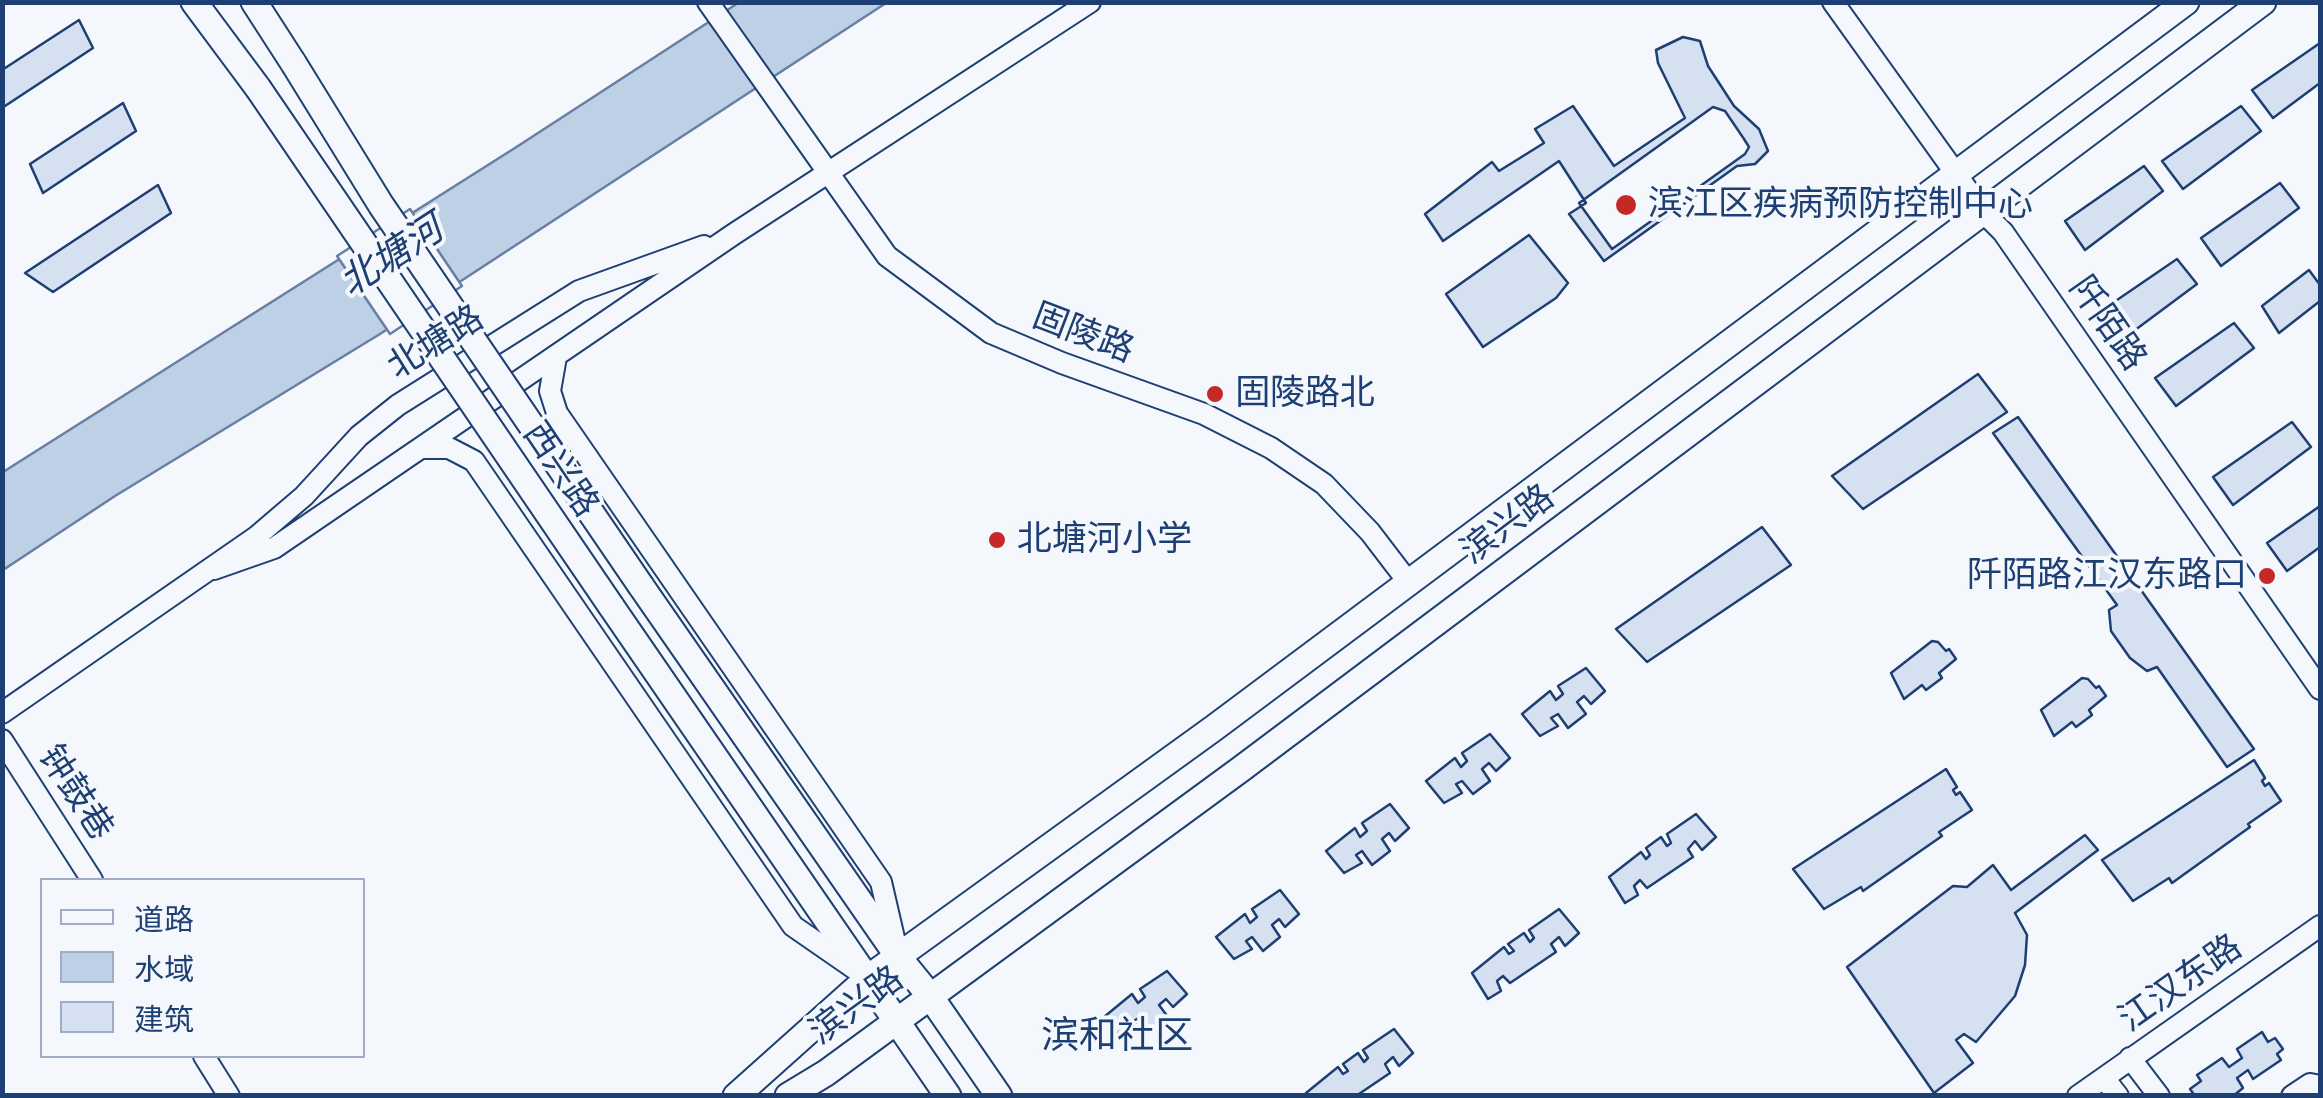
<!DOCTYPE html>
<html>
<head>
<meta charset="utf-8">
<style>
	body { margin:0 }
	#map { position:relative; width:2323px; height:1098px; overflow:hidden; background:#f4f7fb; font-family:"PT Serif","Noto Sans SC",serif }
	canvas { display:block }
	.frame { position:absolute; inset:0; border:5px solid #1d3f73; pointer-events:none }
	.legend { position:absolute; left:40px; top:878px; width:325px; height:180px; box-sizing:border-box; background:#f4f7fb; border:2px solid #9eadc5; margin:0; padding:12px 18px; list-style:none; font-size:30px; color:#1d3f73 }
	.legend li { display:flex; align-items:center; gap:20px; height:50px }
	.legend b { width:50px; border:2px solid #9eadc5 }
</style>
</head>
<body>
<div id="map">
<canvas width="2323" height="1098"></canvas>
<div class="frame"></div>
<ul class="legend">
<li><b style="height:12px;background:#f4f7fb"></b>道路</li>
<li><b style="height:28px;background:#bed0e5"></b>水域</li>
<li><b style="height:28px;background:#d5e0f0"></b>建筑</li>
</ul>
</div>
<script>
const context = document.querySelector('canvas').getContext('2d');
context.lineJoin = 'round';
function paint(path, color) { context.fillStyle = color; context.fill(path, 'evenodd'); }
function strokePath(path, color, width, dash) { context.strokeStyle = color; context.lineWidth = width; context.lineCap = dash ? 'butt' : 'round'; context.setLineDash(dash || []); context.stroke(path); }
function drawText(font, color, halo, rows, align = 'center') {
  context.font = font + ' "PT Serif","Noto Sans SC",serif'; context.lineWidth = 8; context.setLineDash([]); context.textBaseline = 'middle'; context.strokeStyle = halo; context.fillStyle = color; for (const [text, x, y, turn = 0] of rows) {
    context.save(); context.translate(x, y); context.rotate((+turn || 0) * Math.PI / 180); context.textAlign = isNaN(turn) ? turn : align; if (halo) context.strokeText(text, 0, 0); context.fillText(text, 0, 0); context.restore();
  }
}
const water = new Path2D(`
	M738 3H886L380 334 115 496 3 570V472L518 146Z`);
paint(water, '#bed0e5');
strokePath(water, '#687fa3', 2.5);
const pier = new Path2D(`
	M410 209 462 286 390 334 337 256Z`);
paint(pier, '#f4f7fb');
strokePath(pier, '#687fa3', 2.5);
const building = new Path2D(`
	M79 20 93 48 2 108V70Z
	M1683 37 1700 41 1708 66 1734 106 1759 129 1768 151 1755 164 1737 166 1604 261 1569 214 1586 203 1559 161 1443 241 1425 214 1492 162 1499 171 1544 143 1535 129 1573 106 1614 166 1685 118 1658 63 1656 50Z
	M2320 43V83L2273 118 2252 90Z
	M123 103 136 131 43 193 30 164Z
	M2241 106 2261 131 2183 189 2162 161Z
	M1713 107 1725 111 1744 139 1749 147 1745 154 1612 249 1579 203Z
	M2144 166 2163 191 2085 250 2065 221Z
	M2280 183 2299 208 2221 266 2201 238Z
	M158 185 171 213 53 292 25 273Z
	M1529 235 1568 283 1556 298 1483 347 1446 294Z
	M2177 259 2197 284 2119 342 2098 313Z
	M2309 270 2320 285V301L2279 333 2262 306Z
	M2234 323 2254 348 2176 406 2155 378Z
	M1978 374 2007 412 1863 509 1832 476Z
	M2018 417 2254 749 2227 767 2157 667 2147 671 2130 658 2111 631 2109 610 2117 605 1993 433Z
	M2292 422 2311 447 2233 505 2213 477Z
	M2320 506V547L2287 571 2267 543Z
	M1762 527 1791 565 1647 662 1616 629Z
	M1932 641 1938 642 1946 651 1949 649 1956 659 1939 673 1942 678 1926 690 1922 685 1904 699 1891 673Z
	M1586 668 1605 691 1591 704 1584 696 1577 702 1586 714 1568 728 1558 714 1551 718 1558 726 1540 736 1522 714 1550 691 1556 700 1563 694 1558 686Z
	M2082 678 2088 679 2096 688 2099 686 2106 696 2089 710 2092 715 2076 727 2072 722 2054 736 2041 710Z
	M1490 734 1510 758 1496 771 1489 763 1482 769 1490 781 1473 794 1462 781 1456 784 1462 793 1444 803 1426 781 1455 758 1461 767 1467 761 1462 753Z
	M2254 760 2265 778 2262 781 2265 786 2269 783 2281 801 2248 824 2250 827 2172 883 2169 878 2133 901 2102 860Z
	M1946 769 1957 787 1953 790 1956 795 1960 792 1972 810 1939 832 1942 836 1863 891 1861 887 1824 909 1793 869Z
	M1390 804 1409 828 1395 841 1389 833 1382 839 1390 851 1372 865 1362 851 1356 855 1362 863 1344 873 1326 851 1355 828 1360 837 1367 831 1362 823Z
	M1696 814 1716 837 1702 850 1695 841 1688 849 1693 857 1647 888 1640 880 1634 886 1638 895 1625 903 1609 877 1641 852 1646 859 1650 855 1646 848 1661 837 1667 846 1671 843 1667 834Z
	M2085 835 2098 850 2015 913 2027 935 2025 965 2015 996 1976 1042 1964 1034 1956 1040 1973 1063 1934 1093 1847 967 1953 886 1967 887 1993 865 2011 890Z
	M1280 890 1299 914 1285 927 1279 919 1272 925 1280 937 1263 951 1252 937 1246 941 1252 949 1234 959 1216 937 1245 914 1250 923 1257 917 1252 909Z
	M1559 909 1579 933 1565 946 1559 937 1551 944 1556 952 1510 983 1503 976 1497 981 1501 991 1488 999 1472 973 1504 947 1509 954 1514 951 1508 944 1524 933 1530 942 1534 938 1529 930Z
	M1167 971 1187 994 1173 1007 1166 999 1159 1005 1168 1017 1150 1031 1139 1018 1133 1021 1139 1029 1122 1039 1104 1017 1132 994 1138 1003 1145 997 1140 989Z
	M1394 1029 1413 1053 1399 1066 1393 1057 1385 1064 1390 1073 1356 1096H1308L1306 1093 1338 1067 1343 1074 1348 1071 1343 1064 1358 1053 1364 1062 1368 1058 1363 1050Z
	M2262 1032 2268 1042 2275 1038 2283 1049 2277 1054 2281 1060 2253 1079 2248 1070 2237 1078 2243 1088 2233 1096H2195L2190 1089 2201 1081 2197 1075 2222 1058 2229 1067 2242 1058 2237 1049Z`);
paint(building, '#d5e0f0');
strokePath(building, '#1d3f73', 2.5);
const minor = new Path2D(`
	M708 2 887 256 991 333 1062 363 1204 414 1271 448 1324 484 1370 532 1409 583
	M1833 2 1984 213 2003 232 2320 689
	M556 357 550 391 557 413 881 882 897 951
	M422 448H449L474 461 793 926 858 971
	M214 569 274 548 734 234 1090 2
	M2 713 256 537 304 496 359 436 398 405 579 291 704 246
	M2 740 92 880
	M204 1056 229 1096
	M2130 1058 2159 1096
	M2104 1078 2118 1096
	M2078 1096 2320 926
	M2292 1096 2310 1084 2320 1086`);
const major = new Path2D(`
	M194 2 258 88
	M254 2 294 64
	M641 586 899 958 930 996 999 1096
	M611 606 948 1096
	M736 1096 868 978 1214 728 2186 2
	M788 1096 826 1073 1241 769 2263 2`);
strokePath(minor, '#1d3f73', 24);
strokePath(major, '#1d3f73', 29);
strokePath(minor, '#f4f7fb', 20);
strokePath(major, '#f4f7fb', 25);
const majorBridge = new Path2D(`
	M294 64 381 205 641 586
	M258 88 611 606`);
strokePath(majorBridge, '#1d3f73', 29, []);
strokePath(majorBridge, '#f4f7fb', 25);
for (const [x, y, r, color] of [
	[1626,205,12,"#c62828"],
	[1215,394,10,"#c62828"],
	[997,540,10,"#c62828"],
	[2267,576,10,"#c62828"]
]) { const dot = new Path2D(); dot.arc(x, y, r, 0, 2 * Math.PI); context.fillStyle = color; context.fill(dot); strokePath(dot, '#f4f7fb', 4); }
drawText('35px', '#1d3f73', '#f4f7fb', [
	["滨江区疾病预防控制中心",1648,205],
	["固陵路北",1235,394],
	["北塘河小学",1017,540],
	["阡陌路江汉东路口",2247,576,"right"]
], 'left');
drawText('35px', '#1d3f73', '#f4f7fb', [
	["阡陌路",2107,324,55],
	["固陵路",1083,334,21],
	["北塘路",436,343,-32],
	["西兴路",560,470,56],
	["滨兴路",1508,525,-37],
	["钟鼓巷",75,793,57],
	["江汉东路",2181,984,-35],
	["滨兴路",857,1006,-36]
]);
drawText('italic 38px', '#1d3f73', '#f4f7fb', [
	["北塘河",392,257,-33]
]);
drawText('38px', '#1d3f73', '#f4f7fb', [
	["滨和社区",1117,1037]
]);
</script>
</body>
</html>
